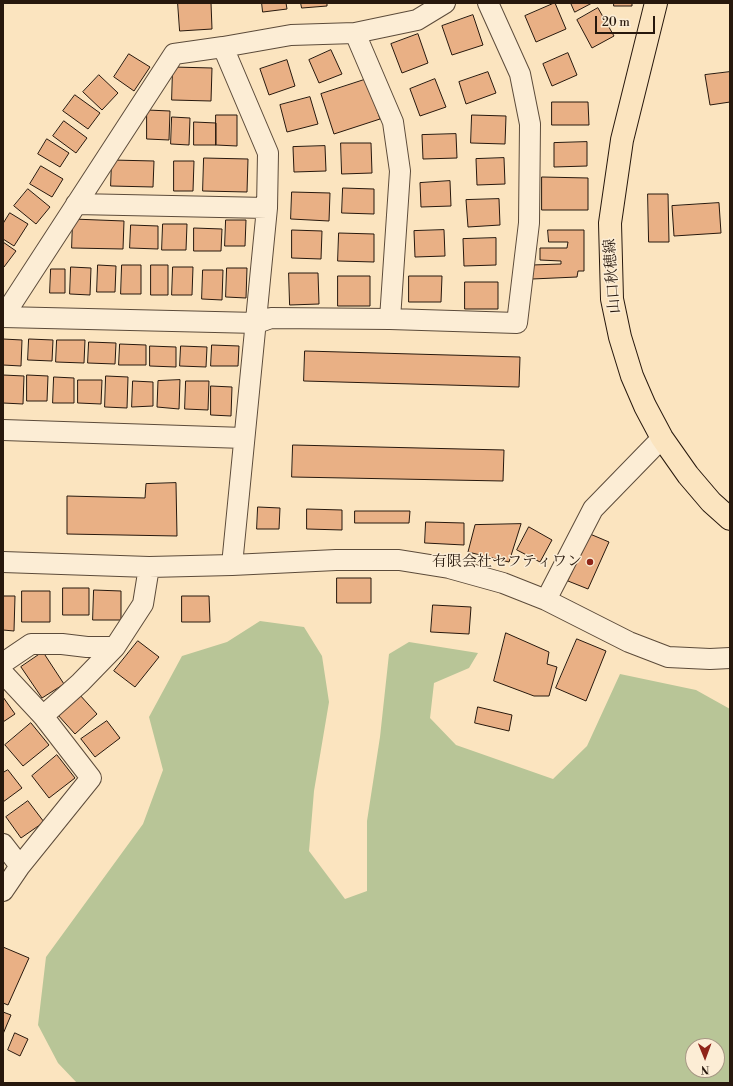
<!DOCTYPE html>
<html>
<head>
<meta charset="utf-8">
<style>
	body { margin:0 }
	#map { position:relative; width:733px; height:1086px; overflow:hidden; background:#fbe4bf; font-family:"Libre Bodoni",serif }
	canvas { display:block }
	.frame { position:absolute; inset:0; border:4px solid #27180d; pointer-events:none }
	.north { position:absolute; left:685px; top:1038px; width:40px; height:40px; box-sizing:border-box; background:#fcedd5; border:1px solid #a79885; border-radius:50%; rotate:179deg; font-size:11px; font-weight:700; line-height:16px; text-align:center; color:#27180d }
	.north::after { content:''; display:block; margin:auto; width:14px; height:18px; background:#8f2418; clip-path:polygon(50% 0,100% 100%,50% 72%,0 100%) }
	.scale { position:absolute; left:595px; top:16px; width:60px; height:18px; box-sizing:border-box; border:2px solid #27180d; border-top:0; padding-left:5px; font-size:12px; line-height:14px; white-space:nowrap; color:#27180d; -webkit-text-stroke:3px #fcedd5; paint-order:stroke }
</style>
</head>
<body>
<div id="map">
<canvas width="733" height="1086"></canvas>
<div class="frame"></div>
<div class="north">N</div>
<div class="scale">20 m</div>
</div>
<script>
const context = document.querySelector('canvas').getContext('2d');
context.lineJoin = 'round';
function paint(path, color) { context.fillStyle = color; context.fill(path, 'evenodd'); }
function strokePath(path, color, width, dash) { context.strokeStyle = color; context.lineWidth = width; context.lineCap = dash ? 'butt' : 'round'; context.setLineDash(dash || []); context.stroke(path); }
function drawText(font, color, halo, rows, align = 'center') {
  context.font = font + ' "Libre Bodoni","Noto Serif JP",serif'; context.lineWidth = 3; context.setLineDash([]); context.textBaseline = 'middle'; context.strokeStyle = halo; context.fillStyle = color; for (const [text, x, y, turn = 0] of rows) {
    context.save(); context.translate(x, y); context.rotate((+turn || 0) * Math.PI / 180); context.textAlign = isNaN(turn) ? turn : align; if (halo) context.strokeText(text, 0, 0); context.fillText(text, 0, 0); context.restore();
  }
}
paint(new Path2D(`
	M260 621 304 627 322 656 329 702 314 791 309 851 345 899 367 891V821L380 737 389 654 409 642 478 653 469 668 434 683 430 718 456 745 553 779 587 746 620 674 696 690 730 709V1083H77L58 1063 38 1025 46 957 143 824 163 770 149 717 182 656 227 642ZM693 1046H717V1070H693Z`), '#b8c597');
const building = new Path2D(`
	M178 3H211L212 29 180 31Z
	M262 3H286L287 9 263 12Z
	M301 3H327V6L302 8Z
	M555 3 566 29 536 42 525 16Z
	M571 3H592L575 12Z
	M614 3H632V6H614Z
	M598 8 614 36 592 48 577 20Z
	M473 15 483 45 452 55 442 26Z
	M418 34 428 63 402 73 391 44Z
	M331 50 342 74 319 83 309 60Z
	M568 53 577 75 552 86 543 64Z
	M129 54 150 67 134 91 114 77Z
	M287 60 295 86 269 95 260 69Z
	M173 67 212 68 211 101 172 100Z
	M488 72 496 93 466 104 459 82Z
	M730 72V102L710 105 705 75Z
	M99 75 118 93 102 110 83 92Z
	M367 79 380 119 334 134 321 94Z
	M435 79 446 107 420 116 410 89Z
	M75 95 100 113 88 129 63 111Z
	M310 97 318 124 287 132 280 105Z
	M552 102H588L589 125H552Z
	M147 110 170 111 169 140 147 139Z
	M216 115H237V146L216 145Z
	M472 115 506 116 505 144 471 143Z
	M172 117 190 118 189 145 171 144Z
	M64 121 87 138 76 153 53 136Z
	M194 122 216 123V145H194Z
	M456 134 457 158 423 159 422 135Z
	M47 139 69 153 60 167 38 154Z
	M587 142V166L554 167V143Z
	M341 143H371L372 173 342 174Z
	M325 146 326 171 294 172 293 147Z
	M204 158 248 159 247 192 203 191Z
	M504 158 505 184 477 185 476 159Z
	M112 160 154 161 153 187 111 186Z
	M174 161H194L193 191H174Z
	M41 166 63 179 52 197 30 184Z
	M542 177 588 178V210H542Z
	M450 181 451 206 421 207 420 183Z
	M343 188 374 189V214L342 213Z
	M28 189 50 207 36 224 14 206Z
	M292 192 330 193 329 221 291 219Z
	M648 194H668L669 242H649Z
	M499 199 500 225 468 227 466 200Z
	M719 203 721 233 674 236 672 206Z
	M10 213 28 224 14 246 3 239V224Z
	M73 219 124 221 123 249 72 248Z
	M226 220H246L245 246H225Z
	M163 224H187L186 250H162Z
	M131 225 158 226V249L130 248Z
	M194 228 222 229 221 251H194Z
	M292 230 322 231 321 259 292 258Z
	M444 230 445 256 415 257 414 231Z
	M548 230H584V271H578L577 277 532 279V265L561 264V261L540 260V248H567L568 242H549Z
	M339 233 374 234V262L338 261Z
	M496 238V265L464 266 463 239Z
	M3 242 16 251 4 267 3 266Z
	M98 265 116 266 115 292H97Z
	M122 265H141V294H121Z
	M151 265H168V295H151Z
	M71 267 91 268 90 295 70 294Z
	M173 267H193L192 295H172Z
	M227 268H247L246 298 226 297Z
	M51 269H65V293H50Z
	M203 270H223L222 300 202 299Z
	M289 273H318L319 304 290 305Z
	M338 276H370V306H338Z
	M409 276H442L441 302H409Z
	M465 282H498V309H465Z
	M3 339 22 340 21 366 3 365Z
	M29 339 53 340 52 361 28 360Z
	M57 340H85L84 363 56 362Z
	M89 342 116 343 115 364 88 363Z
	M120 344 146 345V365H119Z
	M212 345 239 346 238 366H211Z
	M150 346 176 347V367L150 366Z
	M181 346 207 347 206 367 180 366Z
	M305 351 520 357 519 387 304 381Z
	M3 375 24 376 23 404 3 403Z
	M27 375 48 376 47 401H27Z
	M106 376 128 377 127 408 105 407Z
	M54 377 74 378V403H53Z
	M78 380H102L101 404 78 403Z
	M180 380 179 409 157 407 158 381Z
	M133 381 153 382V406L132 407Z
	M186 381H209L208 410 185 409Z
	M211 386 232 387 231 416 211 415Z
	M293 445 504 450 503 481 292 477Z
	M176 483 177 536 67 534V496L145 498 146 484Z
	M258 507 280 508 279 529H257Z
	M307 509 342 510V530L307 529Z
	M355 511H410L409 523H355Z
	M426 522 464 523V545L425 543Z
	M521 524 509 562 468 552 475 525Z
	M529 527 552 540 540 562 517 550Z
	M590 534 609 542 588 589 568 581Z
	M337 578H371V603H337Z
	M63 588H89V615H63Z
	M94 590 121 591V620H93Z
	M22 591H50V622H22Z
	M3 596H15L14 631 3 630Z
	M182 596H209L210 622H182Z
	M433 605 471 607 469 634 431 632Z
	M506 633 549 652 547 664 557 667 549 696H534L494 681Z
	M577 639 606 651 586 701 556 688Z
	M138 641 159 657 135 687 114 671Z
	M43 652 64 684 42 698 21 667Z
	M79 694 97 714 75 734 57 714Z
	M3 697 15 714 3 722Z
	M478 707 512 715 509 731 475 723Z
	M107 721 120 738 95 757 81 739Z
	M31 723 49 745 23 766 5 745Z
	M57 755 75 778 49 798 32 776Z
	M8 770 22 788 3 802V773Z
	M28 801 44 822 21 838 6 817Z
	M3 947 29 958 8 1005 3 1003Z
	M3 1012 11 1015 3 1034Z
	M15 1033 28 1039 20 1056 8 1050Z`);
paint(building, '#e9b085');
strokePath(building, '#27180d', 1);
const minor = new Path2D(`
	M355 33 393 122 400 171 390 319
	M223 47 268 153 267 208 232 565
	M76 204 267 208
	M3 317 257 323 271 318 390 319 517 323 529 223 530 124 520 74 488 3
	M3 317 174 54 223 47 291 35 355 33 417 20 445 3
	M3 430 244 438
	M3 562 149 567 232 565 336 560H399L449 568 503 583 546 600 629 642 668 657 710 659 730 658
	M546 600 593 509 662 438
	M3 663 31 644H62L87 647H115L143 604 149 567
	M3 673 43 716 91 778 20 866 3 891
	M43 716 80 683 115 647
	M3 844 20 866`);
const major = new Path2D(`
	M656 3 622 140 610 223 612 299 620 337 632 376 645 406 662 438 688 475 711 502 730 519`);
strokePath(minor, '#5c4b3a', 22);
strokePath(major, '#27180d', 24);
strokePath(minor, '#fcedd5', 20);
strokePath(major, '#fbe4bf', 22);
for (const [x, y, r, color] of [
	[590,562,4,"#8f2418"]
]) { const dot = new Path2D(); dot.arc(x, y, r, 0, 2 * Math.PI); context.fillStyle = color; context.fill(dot); strokePath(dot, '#fcedd5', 1.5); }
drawText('15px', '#27180d', '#fcedd5', [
	["山口秋穂線",613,276,-94]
]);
drawText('15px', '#27180d', '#fcedd5', [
	["有限会社セフティワン",582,562]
], 'right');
</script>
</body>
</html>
